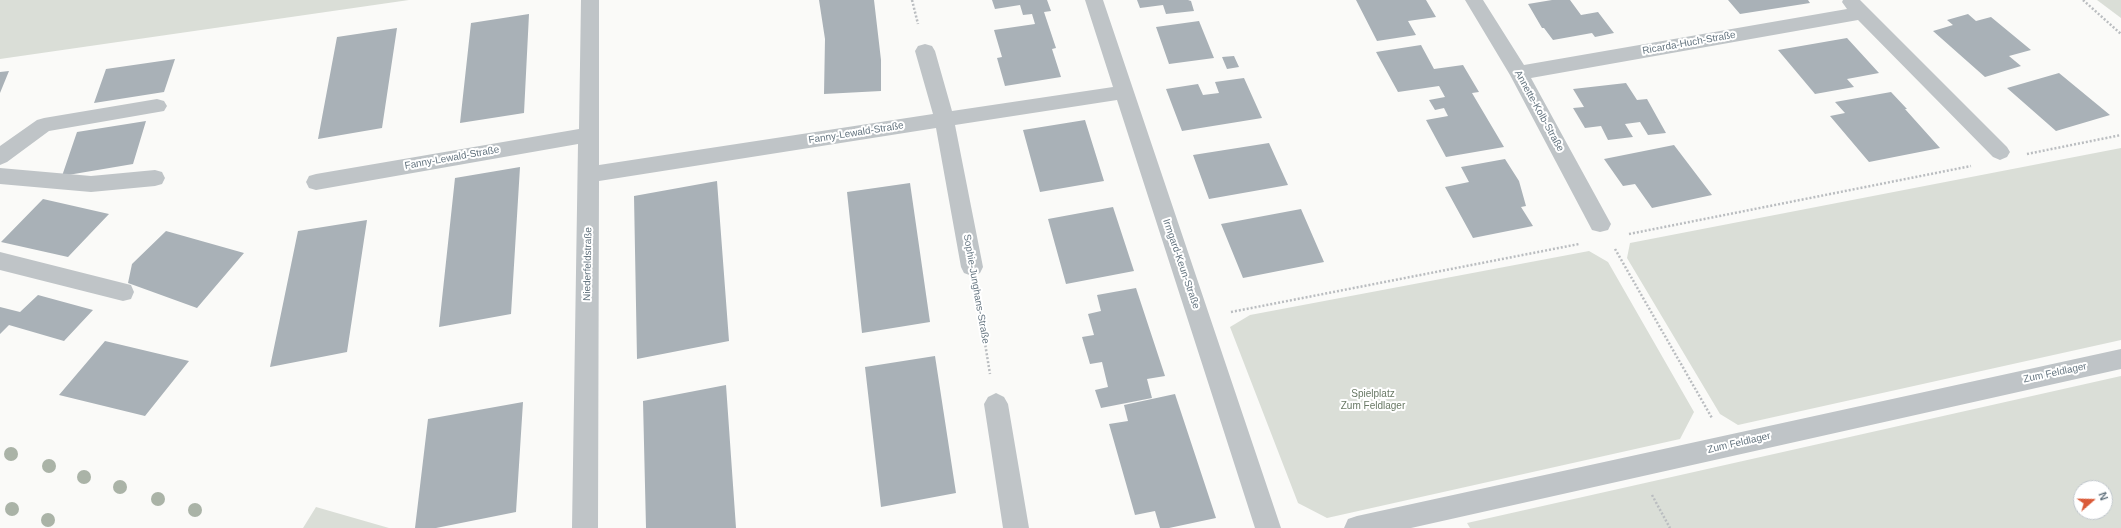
<!DOCTYPE html>
<html>
<head>
<meta charset="utf-8">
<style>
	body { margin:0 }
	#map { position:relative; width:2121px; height:528px; overflow:hidden; background:#fafaf8; font-family:Arial,sans-serif }
	canvas { display:block }
	.north { position:absolute; left:2073px; top:480px; width:40px; height:40px; box-sizing:border-box; background:#fff; border:1px solid #c2c8cd; border-radius:50%; rotate:70deg; font-size:11px; font-weight:700; line-height:16px; text-align:center; color:#667681 }
	.north::after { content:''; display:block; margin:auto; width:14px; height:18px; background:#da5a38; clip-path:polygon(50% 0,100% 100%,50% 72%,0 100%) }
</style>
</head>
<body>
<div id="map">
<canvas width="2121" height="528"></canvas>
<div class="north">N</div>
</div>
<script>
const context = document.querySelector('canvas').getContext('2d');
context.lineJoin = 'round';
function paint(path, color) { context.fillStyle = color; context.fill(path, 'evenodd'); }
function strokePath(path, color, width, dash) { context.strokeStyle = color; context.lineWidth = width; context.lineCap = dash ? 'butt' : 'round'; context.setLineDash(dash || []); context.stroke(path); }
function drawText(font, color, halo, rows, align = 'center') {
  context.font = font + ' Arial,sans-serif'; context.lineWidth = 4; context.setLineDash([]); context.textBaseline = 'middle'; context.strokeStyle = halo; context.fillStyle = color; for (const [text, x, y, turn = 0] of rows) {
    context.save(); context.translate(x, y); context.rotate((+turn || 0) * Math.PI / 180); context.textAlign = isNaN(turn) ? turn : align; if (halo) context.strokeText(text, 0, 0); context.fillText(text, 0, 0); context.restore();
  }
}
paint(new Path2D(`
	M0 0H409L0 59Z
	M2097 0H2121V18Z
	M2121 148V340L1738 425 1720 414 1627 258 1630 243Z
	M1589 251 1608 262 1694 412 1680 439 1327 518 1298 503 1230 327 1250 315Z
	M2121 376V528H1470L1467 523ZM2081 488H2105V512H2081Z
	M316 507 389 528H303Z`), '#daded7');
paint(new Path2D(`
	M819 0H874L881 60V91L824 94 825 39Z
	M992 0H1047L1051 11 1044 12 1056 48 1052 49 1061 77 1005 86 997 58 1002 57 994 30 1035 24 1032 14 1023 15 1020 5 995 9Z
	M1137 0H1188L1191 1 1194 11 1166 14 1163 5 1140 8Z
	M1356 0H1426L1436 17 1408 21 1416 35 1377 41Z
	M1552 0H1570L1581 15 1598 12 1614 33 1595 37 1592 33 1553 40 1544 28H1542L1528 4Z
	M1728 0H1808L1810 3 1740 14Z
	M529 14 524 113 460 123 471 23Z
	M1968 14 1976 21 1991 17 2031 50 2009 56 2021 66 1985 77 1933 31 1953 25 1947 20Z
	M1199 21 1214 58 1169 64 1156 27Z
	M397 28 382 128 318 139 337 37Z
	M1847 38 1879 73 1847 79 1854 87 1815 94 1778 50Z
	M1421 45 1434 69 1463 65 1479 92 1472 93 1504 147 1446 157 1426 120 1448 116 1444 108 1435 110 1429 100 1445 97 1439 86 1398 92 1376 52Z
	M1234 56 1239 67 1227 69 1222 57Z
	M175 59 164 92 94 103 106 69Z
	M9 71 0 93V72Z
	M2059 73 2110 115 2056 131 2007 88Z
	M1244 78 1262 118 1182 131 1166 89 1198 84 1203 95 1219 93 1215 82Z
	M1626 83 1637 100 1647 99 1666 133 1648 135 1640 122 1625 124 1633 137 1608 140 1601 126 1585 128 1573 108 1584 107 1573 89Z
	M1891 92 1907 109H1905L1940 148 1869 162 1830 116 1845 113 1835 102Z
	M1085 120 1104 181 1040 192 1023 130Z
	M146 121 133 164 62 176 77 132Z
	M1269 143 1288 185 1209 199 1193 155Z
	M1674 145 1712 195 1652 208 1635 184 1623 186 1604 159Z
	M1505 159 1519 181 1526 206 1521 207 1533 226 1473 238 1445 187 1469 182 1461 167Z
	M520 167 511 314 439 327 455 178Z
	M717 181 729 341 637 359 634 196Z
	M910 183 930 322 862 333 847 192Z
	M43 199 109 214 68 257 1 242Z
	M1113 207 1134 271 1066 284 1048 219Z
	M1301 209 1324 262 1243 278 1221 224Z
	M367 220 347 352 270 367 298 231Z
	M166 231 244 253 197 308 128 283 132 264Z
	M1136 288 1165 376 1147 379 1152 398 1101 408 1095 390 1108 387 1102 362 1090 364 1082 337 1094 335 1088 314 1101 311 1097 295Z
	M38 295 93 310 64 341 9 325 0 334V307L20 312Z
	M105 341 189 361 145 416 59 395Z
	M935 356 956 493 881 507 865 367Z
	M726 385 736 528H646L643 401Z
	M1175 394 1216 518 1169 528H1160L1155 511 1135 515 1109 424 1128 421 1124 405Z
	M523 402 516 512 436 528H415L428 419Z`), '#a9b1b7');
strokePath(new Path2D(`
	M912 0 918 24
	M2083 0 2121 34
	M2027 154 2121 135
	M1629 234 1971 166
	M1615 249 1712 418
	M977 294 990 374
	M1231 312 1579 244
	M1652 495 1670 528`), '#babdc0', 2.5, [2, 2]);
paint(new Path2D(`
	M157 99 164 101 167 106 164 111 49 131 7 162 0 165V146L37 120 44 118Z
	M0 168 91 176 155 170 162 172 165 178 162 184 155 186 91 192 0 184Z
	M0 252 123 283 131 285 134 292 131 299 123 301 0 270Z
	M2121 349V369L1411 528H1344L1348 519 1357 516Z`), '#bfc4c7');
paint(new Path2D(`
	M581 0H599V165L933 114 915 51 918 46 925 44 932 46 935 51 952 111 1113 87 1085 0H1103L1281 528H1255L1117 100 955 125 983 267 980 273 972 276 964 273 961 267 936 128 599 181 598 528H572L578 144 316 190 309 188 306 182 309 176 316 174 579 129Z
	M1465 0H1483L1524 65 1847 9 1842 2 1843 0H1860L2007 147 2010 152 2007 157 2000 160 1993 157 1858 20 1531 78 1611 224 1608 230 1600 232 1592 230 1510 75Z
	M996 393 1004 397 1008 404 1029 528H1003L984 404 988 397Z`), '#bfc4c7');
context.fillStyle = '#aab3a7';
for (const [x, y] of [
	[11,454],
	[49,466],
	[84,477],
	[120,487],
	[158,499],
	[12,509],
	[195,510],
	[48,520]
]) { context.beginPath(); context.arc(x, y, 7, 0, 2 * Math.PI); context.fill(); }
drawText('10px', '#667681', '#fff', [
	["Ricarda-Huch-Straße",1689,43,-10],
	["Annette-Kolb-Straße",1539,111,61],
	["Fanny-Lewald-Straße",856,133,-9],
	["Fanny-Lewald-Straße",452,158,-10],
	["Niederfeldstraße",588,264,-89],
	["Irmgard-Keun-Straße",1181,264,71],
	["Sophie-Junghans-Straße",976,289,80],
	["Zum Feldlager",2055,373,-12],
	["Zum Feldlager",1739,443,-13]
]);
drawText('10px', '#697965', '#fff', [
	["Spielplatz",1373,394],
	["Zum Feldlager",1373,406]
]);
</script>
</body>
</html>
